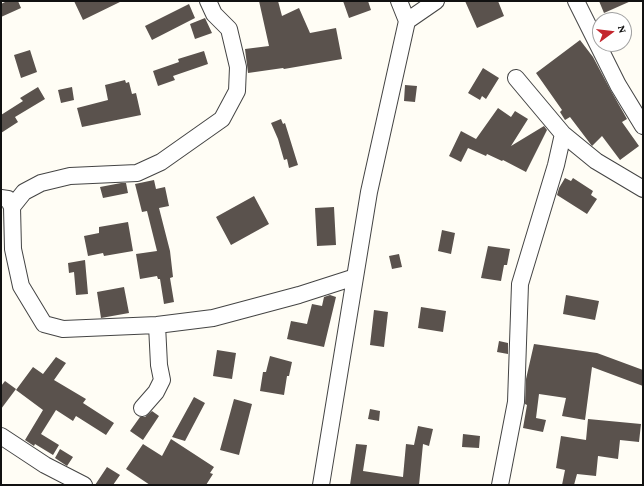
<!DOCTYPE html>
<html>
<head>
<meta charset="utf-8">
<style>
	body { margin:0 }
	#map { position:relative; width:644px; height:486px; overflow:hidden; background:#fffdf5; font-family:"Crimson Pro",serif }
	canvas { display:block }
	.frame { position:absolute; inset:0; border:2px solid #111; pointer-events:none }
	.north { position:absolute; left:592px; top:12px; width:40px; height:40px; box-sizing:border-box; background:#fff; border:1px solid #a0a0a0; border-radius:50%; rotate:75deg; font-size:11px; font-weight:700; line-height:16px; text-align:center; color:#111 }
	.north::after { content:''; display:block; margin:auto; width:14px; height:18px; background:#c4262e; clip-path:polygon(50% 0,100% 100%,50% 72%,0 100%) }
</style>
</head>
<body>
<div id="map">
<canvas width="644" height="486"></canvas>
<div class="frame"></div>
<div class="north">N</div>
</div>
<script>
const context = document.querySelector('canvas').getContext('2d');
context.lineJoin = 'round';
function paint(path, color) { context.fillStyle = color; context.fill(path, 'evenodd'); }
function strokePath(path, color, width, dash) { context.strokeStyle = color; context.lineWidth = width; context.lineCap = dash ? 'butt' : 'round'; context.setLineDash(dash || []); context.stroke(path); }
paint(new Path2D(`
	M7 1H18L21 8 1 17V4Z
	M74 1H122L83 20Z
	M259 1H278L282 16 299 8 310 33 336 28 342 59 284 69 283 68 248 73 245 49 269 46Z
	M343 1H368L371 10 349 18Z
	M465 1H498L504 16 477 28Z
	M599 1H631L604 13Z
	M189 4 195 18 152 40 145 26Z
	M205 18 212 33 195 39 190 24Z
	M580 40 593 57 610 89 627 119 622 122 639 146 620 160 602 136 592 146 570 117 565 120 560 112 562 110 536 73Z
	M30 50 37 72 21 78 14 55Z
	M204 51 208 64 173 76 175 80 158 86 153 71 179 62 178 59Z
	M483 68 499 78 486 99 482 96 480 100 468 93Z
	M125 80 126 83 129 82 132 94 136 93 141 115 82 127 77 108 108 100 105 85Z
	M405 85 417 86 415 102 404 101Z
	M38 87 45 99 15 117 18 122 1 133V115L23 101 20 98Z
	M72 87 74 100 61 103 58 90Z
	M498 108 511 117 515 111 528 119 511 146 544 126 547 130 526 172 503 160 502 161 487 154 486 156 468 148 461 162 449 156 461 131 476 139Z
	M281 119 283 124 285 123 298 165 289 168 287 159 284 160 278 139 271 123Z
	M565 178 571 181 573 178 593 191 591 195 597 199 587 214 557 195 559 188Z
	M154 180 156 189 165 187 169 206 159 208 170 251 173 277 170 278 174 302 164 304 160 279H158L157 276 140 279 136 254 157 251 147 211 142 212 135 184Z
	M121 183H126L128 193 103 198 100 187Z
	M254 196 269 224 231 245 216 217Z
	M334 207 336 245 317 246 315 208Z
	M128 222 133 251 104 256 103 253 88 256 84 236 99 233V227Z
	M442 230 455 233 451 254 438 251Z
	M488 246 510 249 507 265H504L501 281 481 278Z
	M399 254 402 267 392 269 389 256Z
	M85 260 88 294 76 295 74 272 69 273 68 263Z
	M124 287 129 313 101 318 97 292Z
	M330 295 336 297 324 347 287 339 291 321 307 324 312 304 322 306 324 297Z
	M566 295 599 301 595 320 563 314Z
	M421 307 446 311 443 332 418 328Z
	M374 310 388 312 384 347 370 345Z
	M499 341 508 343V354L497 352Z
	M534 344 597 353 643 370V386L592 367 585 420 562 416 566 398 539 394 536 418 546 420 543 432 523 428 527 405 525 404 526 379Z
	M217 350 236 353 232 379 213 376Z
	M270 356 292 362 289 376H287L284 395 260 391 263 372H266Z
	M56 357 66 363 54 380 86 399 83 403 114 423 106 435 76 416 73 421 56 410 41 434 59 445 53 455 35 444 34 446 25 440 43 410 16 390 33 367 43 374Z
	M5 381 16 389 1 409V386Z
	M194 397 205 403 185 441 172 437Z
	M234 399 252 404 239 455 220 450Z
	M370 409 380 411 379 421 368 419Z
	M152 411 159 416 143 440 130 431 140 417H145Z
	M588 419 641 424 639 442 620 440 618 459 598 456 596 476 577 474 574 485H562L565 470 556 468 561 436 586 440Z
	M418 426 433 429 429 446 423 444 419 485H350L356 444 367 445 363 471 403 477 406 444 414 445Z
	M463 434 480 436 479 448 462 447Z
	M171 439 214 467 210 473 213 474 206 485H150L126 469 143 444 162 456Z
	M60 449 73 457 67 466 55 458Z
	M107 467 120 475 113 485H95Z`), '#5a524d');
const minor = new Path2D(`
	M576 1 618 85 643 126
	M407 21 436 1
	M516 78 563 134 596 161 643 189
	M1 198 8 199 12 207 13 249 21 286 44 324 63 329 157 325 213 318 299 295 355 277
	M12 207 24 192 41 183 70 176 137 173 161 162 222 119 237 91 238 67 229 29 214 14 208 1
	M142 408 156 392 162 380 159 365 157 325
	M1 436 45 465 84 485
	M321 485 369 192 407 21 399 1
	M500 485 516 402 520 284 556 165 563 134`);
strokePath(minor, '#444', 18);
strokePath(minor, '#fff', 16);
</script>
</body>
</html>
